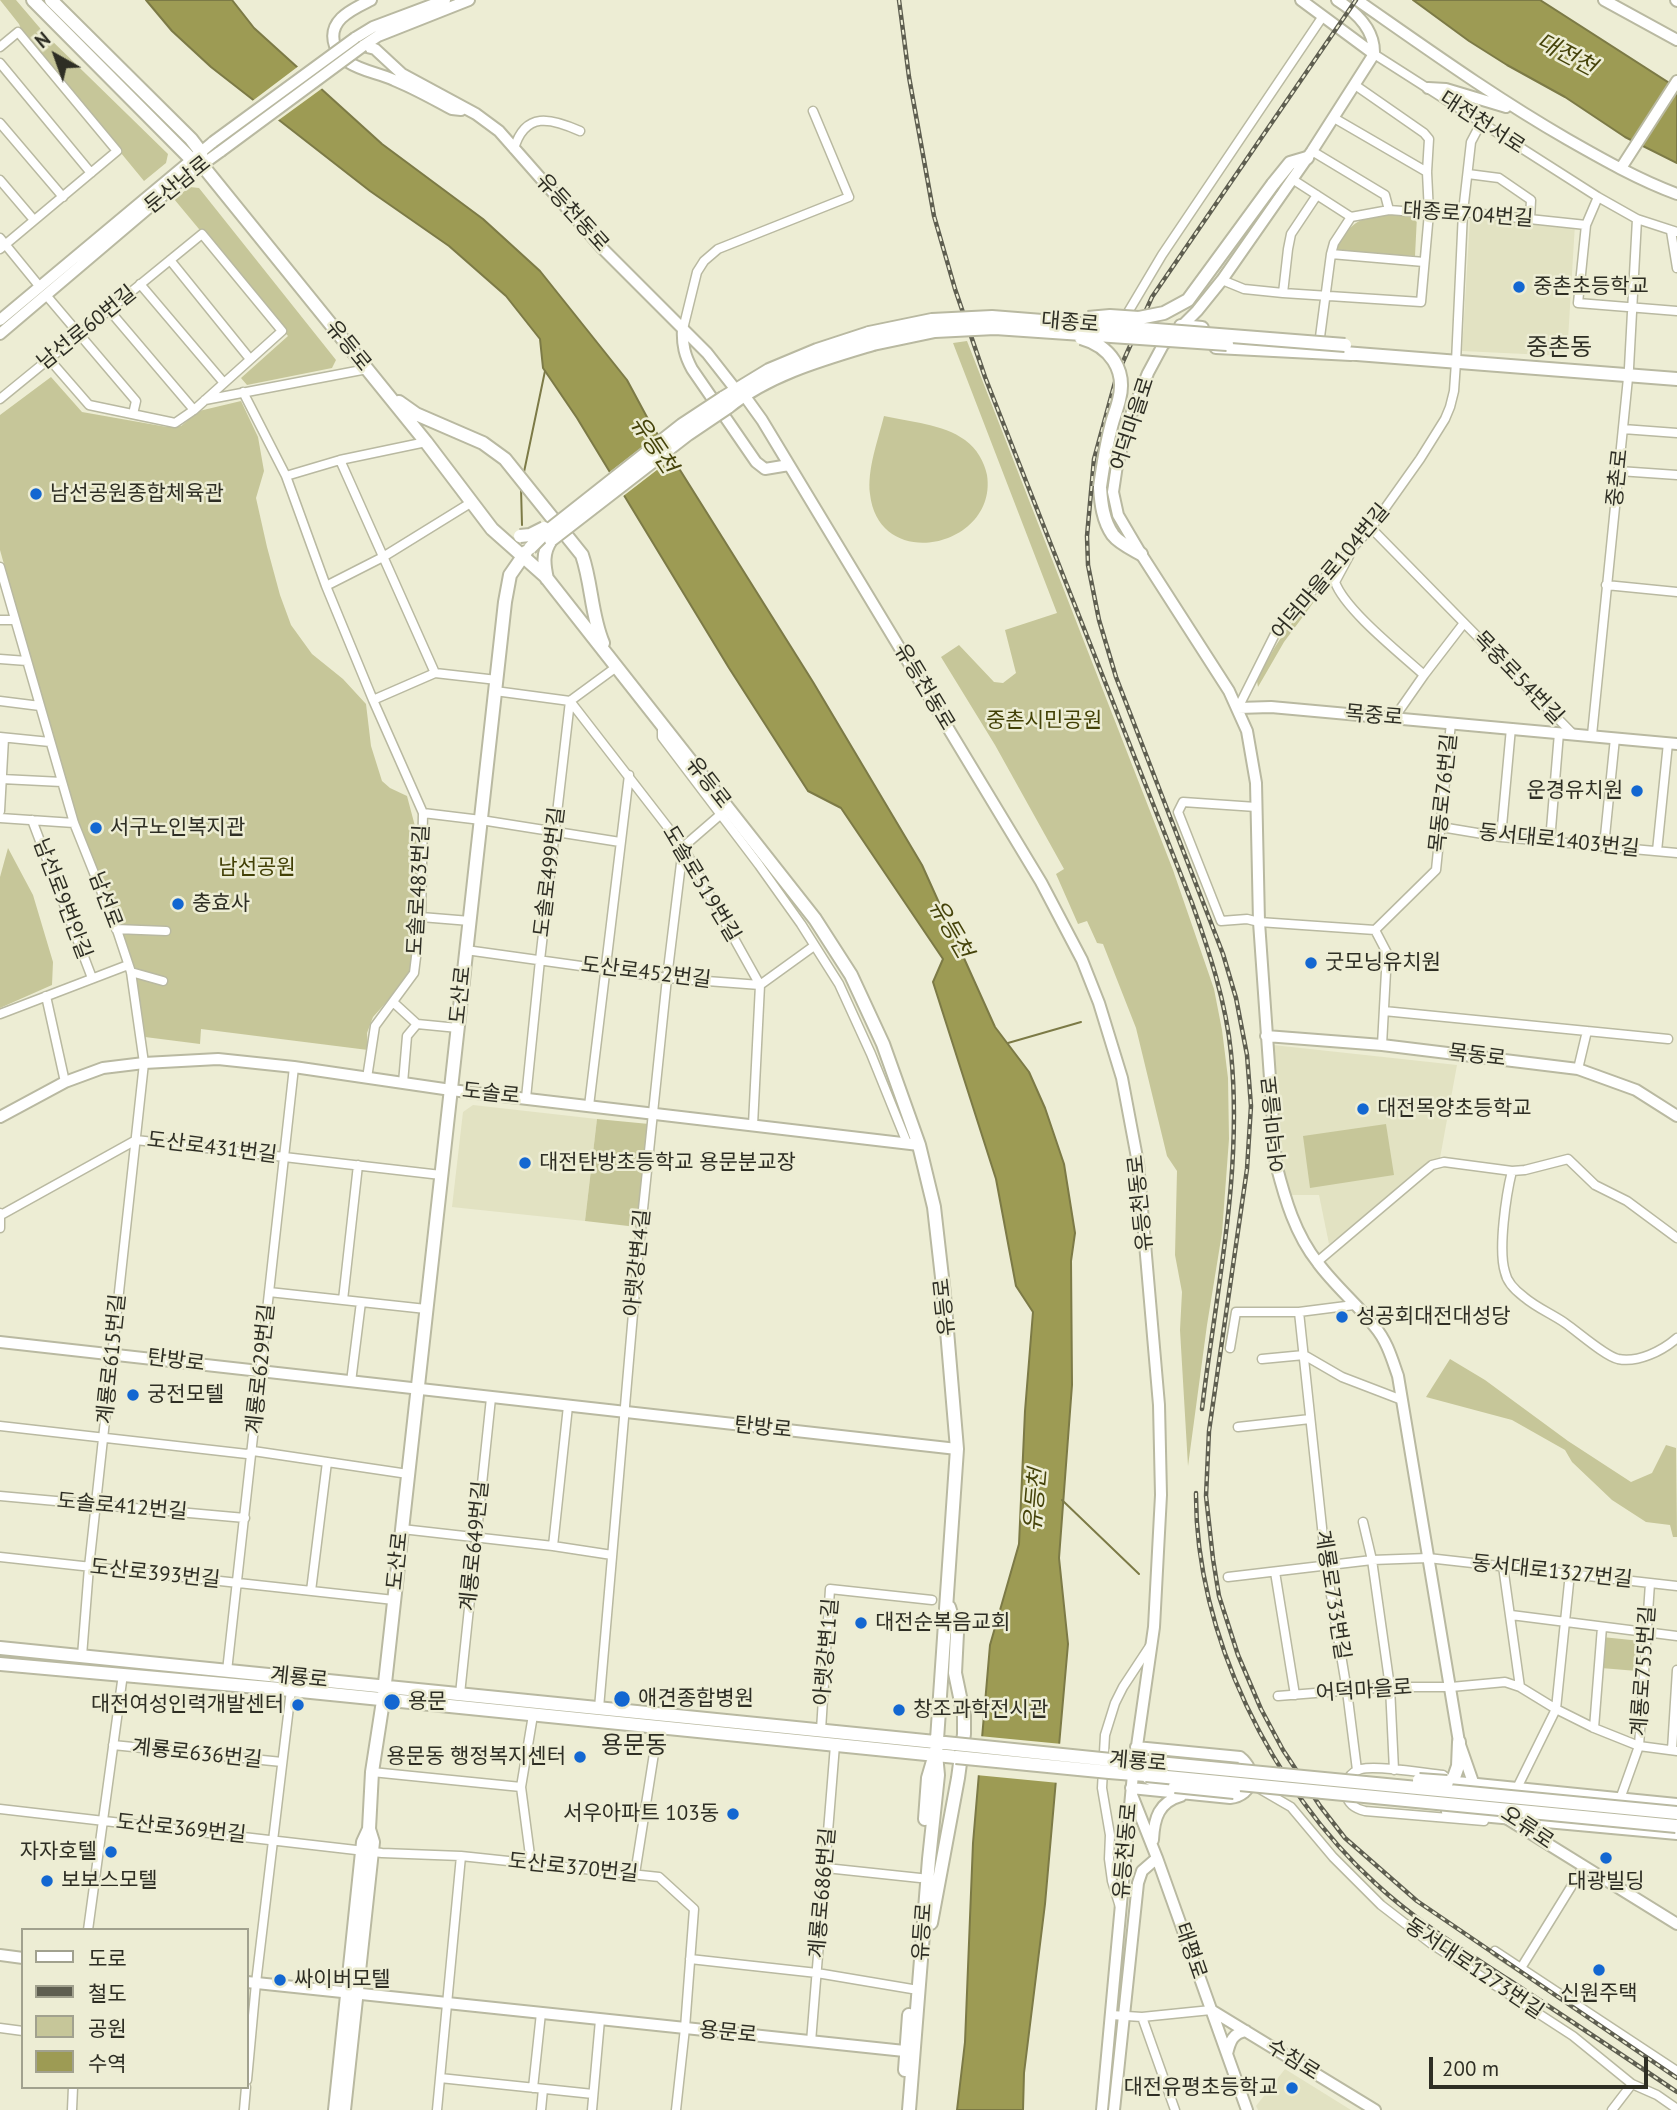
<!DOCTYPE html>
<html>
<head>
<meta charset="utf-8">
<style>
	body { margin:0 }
	#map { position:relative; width:1677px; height:2110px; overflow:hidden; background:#ededd4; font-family:"PT Sans","Noto Sans KR",sans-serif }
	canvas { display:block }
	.legend { position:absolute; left:21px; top:1928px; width:228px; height:161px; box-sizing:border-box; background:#ededd4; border:2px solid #a1a18e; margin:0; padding:9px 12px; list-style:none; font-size:21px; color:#2e2e24 }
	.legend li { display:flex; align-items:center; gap:14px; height:35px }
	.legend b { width:35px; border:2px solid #a1a18e }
	.north { position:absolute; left:21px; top:21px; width:70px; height:70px; -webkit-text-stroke:5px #ededd4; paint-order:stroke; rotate:320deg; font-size:19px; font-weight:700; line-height:28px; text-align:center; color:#2e2e24 }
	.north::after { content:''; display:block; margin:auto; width:24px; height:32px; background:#2e2e24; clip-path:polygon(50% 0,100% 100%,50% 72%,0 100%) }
	.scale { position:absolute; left:1429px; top:2057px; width:219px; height:32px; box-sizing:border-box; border:4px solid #2e2e24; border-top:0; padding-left:9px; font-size:21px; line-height:24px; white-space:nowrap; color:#2e2e24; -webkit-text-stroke:5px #ededd4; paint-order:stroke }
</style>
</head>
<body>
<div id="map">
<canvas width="1677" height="2110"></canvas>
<ul class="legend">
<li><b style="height:9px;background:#fff"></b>도로</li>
<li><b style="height:9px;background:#5e5e50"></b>철도</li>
<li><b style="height:19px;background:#c6c699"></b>공원</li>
<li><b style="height:19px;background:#9d9b54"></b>수역</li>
</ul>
<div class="north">N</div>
<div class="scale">200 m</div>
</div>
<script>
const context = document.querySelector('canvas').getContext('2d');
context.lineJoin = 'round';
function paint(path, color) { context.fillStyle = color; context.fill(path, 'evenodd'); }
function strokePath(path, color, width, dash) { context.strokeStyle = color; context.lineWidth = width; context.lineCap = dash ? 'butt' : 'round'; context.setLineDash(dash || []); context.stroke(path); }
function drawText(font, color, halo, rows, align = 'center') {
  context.font = font + ' "PT Sans","Noto Sans KR",sans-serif'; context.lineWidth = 5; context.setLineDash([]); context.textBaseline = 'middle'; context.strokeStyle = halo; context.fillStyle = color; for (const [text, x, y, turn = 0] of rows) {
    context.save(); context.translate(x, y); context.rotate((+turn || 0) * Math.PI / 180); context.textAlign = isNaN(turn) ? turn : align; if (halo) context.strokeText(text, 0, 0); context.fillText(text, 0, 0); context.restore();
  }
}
paint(new Path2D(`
	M1470 219 1575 224 1567 356 1462 351Z
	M1273 1045 1457 1065 1440 1158 1329 1244 1319 1195H1291L1280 1154Z
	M473 1105 597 1119 585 1221 452 1207 463 1112Z
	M1285 2069 1351 2110H1258L1256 2106Z`), '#e2e2c2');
paint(new Path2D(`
	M0 0H16L45 34 168 154 166 163 144 181 23 34 19 24Z
	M190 187 199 188 336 360 332 368 247 385 241 378 288 336 174 199Z
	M1383 214 1417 216 1415 256 1334 251C1350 226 1352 220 1383 214Z
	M967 341 1173 870 1214 989 1222 1030 1228 1078 1229 1139 1222 1233 1207 1325 1188 1466 1180 1330 1182 1292 1175 1255 1177 1171 1167 1156 1136 1028 1103 944 1097 943 1087 921 1078 924 1056 874 1064 869 995 745 941 657 959 645 994 682 1003 683 1016 673 1005 630 1057 613 953 343Z
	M51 377 82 412 167 427 181 426 199 411 241 401 258 437 264 471 256 498 267 547 280 595 291 625 312 654 343 679 366 704 371 746 382 781 390 788 407 796 416 830 418 864 410 940 412 967 399 988 373 1017 367 1033 368 1050 201 1029 200 1044 145 1037 132 965 76 822 0 550V415Z
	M884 416C910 422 943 424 965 440 977 449 984 461 987 475 998 547 879 574 870 494 867 470 878 440 884 416Z
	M1319 595 1284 642 1258 687 1257 681C1274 646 1289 621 1319 595Z
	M8 848 33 895 53 962 52 985 0 1008V877Z
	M597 1119 649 1124 637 1227 585 1221Z
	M1386 1124 1394 1175 1310 1188 1303 1136Z
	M1450 1359 1485 1380 1568 1441 1631 1482 1652 1473 1666 1445 1676 1448 1677 1537H1673L1670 1525 1646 1522 1612 1500 1572 1462 1565 1450 1512 1420 1426 1397Z
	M1602 1637 1641 1641 1637 1671 1601 1668Z`), '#c6c699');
const water = new Path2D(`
	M146 0H232L254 28 382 144 483 219 540 271 627 380 648 419 813 682 922 865 995 1027 1029 1072 1045 1108 1064 1164 1075 1233 1071 1261 1072 1385 1059 1558 1068 1644 1045 1904 1024 2073 1023 2110H957L965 2042 973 1843 990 1645 1019 1544 1025 1411 1033 1312 1016 1286 996 1179 933 982 943 959 841 808 808 791 729 668 577 418 543 368 540 339 506 296 449 246 370 191 211 67 172 31Z
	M1413 0H1540L1677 88V163L1625 137 1565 97 1507 65 1469 41Z`);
paint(water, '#9d9b54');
strokePath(water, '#7c7a46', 2);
paint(new Path2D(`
	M300 65 324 87 276 122 251 102Z
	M660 433 675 456 622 497 607 474Z
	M979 1736 1062 1744 1059 1783 976 1775Z`), '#ededd4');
strokePath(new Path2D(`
	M524 472 545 371
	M521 488 522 525
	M1008 1043 1081 1022
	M1062 1500 1139 1574`), '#7c7a46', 2);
const street = new Path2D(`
	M0 47 18 32 117 151 0 249
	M1374 54 1598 197 1637 219 1677 232
	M0 63 91 173
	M1334 118 1427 172
	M0 123 63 197
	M514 149C525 111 551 118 580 131
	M1312 151 1385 195 1389 210
	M1468 174 1499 178 1531 200 1530 219
	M1292 179 1351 217
	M0 180 34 220
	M1598 197 1586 225 1578 303 1677 311
	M1671 231 1677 268
	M0 238 40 287
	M1331 254 1424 262
	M170 260 250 359
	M1222 280 1244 289 1283 293 1421 302 1429 213 1427 172 1429 139 1424 133 1355 85
	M140 284 224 383
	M1283 293 1288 249 1291 234 1317 195
	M46 295 136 401 133 414
	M109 310 194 410
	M1124 319 1162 255 1323 16
	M683 329 697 272 704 261 718 249 849 197 813 111
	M1320 337 1331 254 1334 243 1351 217 1389 210 1429 213 1463 212 1586 225
	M243 392 286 476 326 586 373 700 423 813 421 917 414 973 375 1026 367 1078
	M0 399 202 234 282 331 194 410 175 423 89 405 49 359
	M205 400 367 369
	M1623 429 1677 433
	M340 460 435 673
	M1619 471 1677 475
	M286 476 340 460 426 442
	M1371 528 1573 734
	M1349 556 1335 582C1345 610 1401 654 1424 675L1394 718
	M0 567 74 823 118 933 131 972 144 1063 89 1567 82 1656
	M1606 585 1677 592
	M326 586 383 557 472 502
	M0 620H15
	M0 659 27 661
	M435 673 497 680
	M1424 675 1464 623
	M495 691 570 701 683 847 760 985 753 1125
	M373 700 435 673
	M0 701 40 706
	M1238 708 1275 634 1288 617 1371 528 1420 459 1445 419 1450 407 1454 391 1456 362 1463 212 1471 142 1481 123
	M662 725V737L759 865 801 924 839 984 871 1054 907 1143
	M1592 735 1629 368 1637 219
	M0 737 50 742
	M2 779 62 782
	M1256 807 1183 802 1178 812 1221 921 1247 919 1259 922 1375 930
	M0 811 4 738
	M423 813 481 820 620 842
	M0 818 74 823
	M32 820 92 978
	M1441 827 1501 837 1677 853
	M1501 837 1511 728
	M1550 841 1559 733
	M1604 846 1615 738
	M1657 851 1668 743
	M421 917 470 921
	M116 929 166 931
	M466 950 667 978 760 985 814 946
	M131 972 163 981
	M46 996 65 1082
	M393 1002 417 1024 458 1028
	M1384 1011 1668 1039
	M0 1014 128 965
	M1382 1045 1387 953 1375 930 1436 870 1451 723
	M1578 1069 1587 1031
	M403 1083 407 1036 417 1024
	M526 1098 540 960 570 701 615 668
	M589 1106 629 775
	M1512 1171C1506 1195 1498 1250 1505 1272 1507 1283 1516 1291 1524 1297 1537 1308 1552 1314 1565 1323 1578 1332 1605 1356 1618 1359 1638 1363 1662 1351 1677 1338
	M0 1213V1228
	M1 1215 136 1140 441 1175
	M1317 1262 1421 1174 1432 1165 1444 1162 1512 1171 1525 1170 1568 1159 1595 1185 1627 1201 1677 1238
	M269 1292 426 1309
	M343 1300 358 1165
	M1299 1312 1326 1565 1347 1691 1357 1770
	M1230 1348 1236 1312H1299L1354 1305
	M1262 1359 1304 1355 1342 1377 1402 1400
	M351 1382 361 1302
	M0 1426 247 1454 253 1451 408 1474
	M1238 1427 1310 1419
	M0 1496 245 1518
	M1363 1522 1372 1560 1390 1687 1394 1770
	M402 1529 553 1546 612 1555
	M553 1546 568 1406
	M0 1557 394 1600
	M1503 1566 1520 1687
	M1275 1572 1295 1695
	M1228 1577 1372 1560 1428 1558 1677 1586
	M311 1591 327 1462
	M1511 1615 1677 1636
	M227 1671 294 1067
	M460 1694 491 1398
	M1278 1696 1390 1687H1451L1505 1682 1520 1687 1556 1709 1594 1728 1639 1746 1677 1751
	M599 1708 637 1267 667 978 683 847 720 815
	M1594 1728 1602 1627
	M821 1730 830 1589 932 1600
	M113 1745 282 1762
	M1672 1750 1677 1670
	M372 1772 521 1787
	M1450 1781 1443 1775C1424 1773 1377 1765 1361 1769 1350 1772 1343 1783 1346 1794 1348 1804 1356 1809 1365 1811L1484 1821
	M1517 1788 1556 1709 1570 1573
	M1260 1789 1291 1807 1333 1857 1381 1905 1433 1945 1573 2036 1632 2084 1657 2095 1677 2109
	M1620 1799 1639 1746 1650 1583
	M0 1809 382 1853 461 1856 659 1877 694 1909 685 2028 676 2110
	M531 1863 521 1787 533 1715
	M826 1868 920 1878
	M635 1874 658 1728
	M1120 1907 1112 1881 1109 1859 1110 1835 1102 1788 1105 1735 1115 1703 1123 1687 1150 1646
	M88 1930 123 1674
	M1495 1951 1677 2071
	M690 1959 817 1973 912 1989
	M1521 1968 1584 1866
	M1111 2015 1142 2017 1211 2010
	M1142 2017 1175 2110
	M0 2028 23 2031
	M811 2042 835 1745
	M440 2078 593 2094
	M247 2080 256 1983 291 1690
	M533 2088 541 2013
	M72 2110 73 2087
	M244 2110 246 2087
	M437 2110 461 1856
	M541 2110 543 2089
	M592 2110 600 2020
	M1612 2110 1632 2084`);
const secondary = new Path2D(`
	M371 0C353 9 326 20 335 46 338 53 341 58 348 62 362 71 378 73 394 80 414 88 433 99 452 109L461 110
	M1301 0 1374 54
	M1337 0C1356 12 1375 29 1374 54
	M1357 0C1426 48 1494 97 1567 139 1602 159 1639 180 1677 194
	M1604 0 1677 40
	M1676 0 1677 1
	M355 38 373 27 445 0
	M363 46 375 49 402 74 476 114 499 131 602 248 707 353 736 390
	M363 46 378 36 469 0
	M1374 54 1312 151 1222 280 1197 311 1163 345 1148 373 1131 415 1117 465 1113 492 1118 515 1141 554 1229 691 1247 731 1256 783 1259 922 1276 1164C1285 1199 1295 1234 1318 1263 1335 1286 1358 1305 1375 1327 1387 1341 1392 1359 1398 1376L1459 1742 1474 1785 1478 1789
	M1428 88 1446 89 1506 107
	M1621 168 1677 81
	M0 320 213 142
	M683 329C682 345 685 356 692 369L756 462 765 469 789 465
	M0 334 185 177 221 151
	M744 395 762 420 1041 882 1082 960 1099 1003 1122 1078 1138 1163 1159 1405 1161 1495 1154 1627 1133 1774 1102 2110
	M1238 708 1271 707 1677 744
	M1266 1036 1382 1045 1578 1069 1636 1090 1677 1116
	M0 1117 65 1082 103 1068 144 1063 218 1059 294 1067 451 1090 919 1145
	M0 1342 957 1449
	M1131 1788 1230 1798C1254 1795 1258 1771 1240 1757L1136 1747
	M1132 1795 1157 1858 1247 2110
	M1506 1818 1677 1924
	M1153 1840C1154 1818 1159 1802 1181 1796
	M0 1955 23 1958
	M247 1982 914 2052
	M1211 2010 1375 2110
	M1227 2054C1230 2041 1233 2033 1246 2031
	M1114 2110 1138 1883 1142 1871 1157 1858`);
const primary = new Path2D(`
	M33 0 192 160 202 165 426 442 492 529 545 576 815 919 851 975 883 1044 919 1145 934 1207 944 1295 957 1449 936 1754 938 1775 929 1859 909 2110
	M51 0 191 139 201 152 202 165
	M1273 184 1290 163 1307 158
	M1181 326 1202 328
	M1216 347 1351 354
	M1344 353 1677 379
	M723 398 769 370 817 350 869 333
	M399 402 416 414 483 443 505 459 582 555C592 584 591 615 603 643
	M728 407C769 374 823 359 873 344
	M1100 487C1101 503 1103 521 1113 535 1119 543 1132 549 1141 554
	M547 579C544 565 542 553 551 540
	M0 1648 955 1744
	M0 1664 291 1690 956 1757
	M1111 1760 1148 1762
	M1109 1772 1146 1775C1153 1783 1165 1784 1175 1786
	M1447 1782 1677 1805
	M1452 1783 1458 1766 1459 1742
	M1448 1812 1677 1833
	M925 1819 928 1778 933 1761
	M931 1923 958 1778 964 1734V1716L955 1673 957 1633 949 1607
	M905 2070 909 2015
	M335 2110 363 1842 369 1829
	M344 2110 372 1851 373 1842 369 1829 372 1772 383 1701 505 602 510 575 526 552`);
strokePath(street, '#b9b9a1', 11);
strokePath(secondary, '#b9b9a1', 14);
strokePath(primary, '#b9b9a1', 16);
strokePath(street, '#fff', 8);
strokePath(secondary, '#fff', 10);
strokePath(primary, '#fff', 12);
const rail = new Path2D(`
	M899 0 909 77 934 216 955 289 985 377 1192 903C1209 951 1226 1002 1231 1053 1243 1172 1216 1291 1202 1409
	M1356 0 1152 297 1117 375 1094 459 1087 536 1088 565 1099 620 1116 677 1223 954 1236 998 1247 1055 1251 1106 1247 1169 1209 1431 1206 1496 1213 1559 1219 1596 1238 1655 1261 1709 1283 1750 1320 1806 1345 1838 1417 1901 1677 2078
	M1196 1493C1195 1634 1272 1789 1375 1883 1416 1921 1463 1950 1509 1980 1565 2017 1621 2054 1677 2092`);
strokePath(rail, '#5e5e50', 4.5);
strokePath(rail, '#ededd4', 2, [5]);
const secondaryBridge = new Path2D(`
	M213 142 355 38
	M221 151 363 46`);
const primaryBridge = new Path2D(`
	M1088 318 1110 316 1139 318 1164 313 1188 300 1273 184
	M869 333 932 320 992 317 1345 345
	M1081 338C1110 346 1127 370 1119 400 1117 409 1113 418 1111 427 1106 446 1103 466 1100 487
	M873 344 935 331 995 328 1227 344
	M520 536 530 535 544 528
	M551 540 688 434 728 407
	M530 548 544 534 682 425 723 398
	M955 1744 1111 1760
	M956 1757 1109 1772
	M1148 1762 1677 1813
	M1146 1775 1676 1826
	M1419 1780 1447 1782
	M1175 1786 1234 1792`);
strokePath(secondaryBridge, '#b9b9a1', 14, []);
strokePath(primaryBridge, '#b9b9a1', 16, []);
strokePath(secondaryBridge, '#fff', 10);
strokePath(primaryBridge, '#fff', 12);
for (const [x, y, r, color] of [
	[1519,287,7,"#1367d1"],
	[36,494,7,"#1367d1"],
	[1637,791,7,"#1367d1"],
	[96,828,7,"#1367d1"],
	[178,904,7,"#1367d1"],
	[1311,963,7,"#1367d1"],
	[1363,1109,7,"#1367d1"],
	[525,1163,7,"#1367d1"],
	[1342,1317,7,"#1367d1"],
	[133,1395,7,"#1367d1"],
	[861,1623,7,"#1367d1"],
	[622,1699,9,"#1367d1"],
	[392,1702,9,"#1367d1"],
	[298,1705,7,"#1367d1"],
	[899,1710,7,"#1367d1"],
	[580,1757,7,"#1367d1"],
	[733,1814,7,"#1367d1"],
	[111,1852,7,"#1367d1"],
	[1606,1858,7,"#1367d1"],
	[47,1881,7,"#1367d1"],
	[1599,1970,7,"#1367d1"],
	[280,1980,7,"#1367d1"],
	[1292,2088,7,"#1367d1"]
]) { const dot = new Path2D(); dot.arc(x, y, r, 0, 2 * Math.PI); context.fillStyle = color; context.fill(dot); strokePath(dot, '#ededd4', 2.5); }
drawText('21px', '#2e2e24', '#ededd4', [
	["대전천서로",1482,123,33],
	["둔산남로",178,185,-39],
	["유등천동로",572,213,48],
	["대종로704번길",1468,215,4],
	["대종로",1070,323,5],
	["남선로60번길",87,328,-39],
	["유등로",348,346,51],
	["어덕마을로",1133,424,-72],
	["중촌로",1618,478,-84],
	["어덕마을로104번길",1331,572,-50],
	["목중로54번길",1518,678,46],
	["유등천동로",924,687,59],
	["목중로",1374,716,5],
	["유등로",708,783,52],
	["목동로76번길",1444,793,-84],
	["동서대로1403번길",1559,841,6],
	["도솔로499번길",550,872,-83],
	["도솔로519번길",701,884,59],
	["도솔로483번길",419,890,-87],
	["남선로9번안길",62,899,69],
	["남선로",105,900,69],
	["도산로452번길",646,973,7],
	["도산로",461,995,-84],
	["목동로",1477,1056,7],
	["도솔로",491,1094,6],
	["어덕마을로",1275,1124,-96],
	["도산로431번길",212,1148,7],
	["유등천동로",1141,1203,-96],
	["아랫강변4길",638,1263,-84],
	["유등로",945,1307,-96],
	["계룡로615번길",112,1359,-84],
	["탄방로",176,1361,7],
	["계룡로629번길",261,1369,-84],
	["탄방로",763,1428,6],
	["도솔로412번길",122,1507,5],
	["계룡로649번길",475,1546,-84],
	["도산로",398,1561,-84],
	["동서대로1327번길",1552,1572,6],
	["도산로393번길",155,1574,6],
	["계룡로733번길",1332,1595,81],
	["아랫강변1길",827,1652,-85],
	["계룡로755번길",1644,1671,-86],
	["계룡로",299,1678,6],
	["어덕마을로",1364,1691,-4],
	["계룡로636번길",197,1754,6],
	["계룡로",1138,1762,5],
	["오류로",1527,1828,34],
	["도산로369번길",181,1829,6],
	["유등천동로",1126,1851,-85],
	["도산로370번길",573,1868,6],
	["계룡로686번길",823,1893,-85],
	["유등로",923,1932,-86],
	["태평로",1190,1951,71],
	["동서대로1273번길",1474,1969,34],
	["용문로",728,2033,6],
	["수침로",1293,2060,32]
]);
drawText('21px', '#2e2e24', '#ededd4', [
	["중촌초등학교",1533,287],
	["남선공원종합체육관",50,494],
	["운경유치원",1623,791,"right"],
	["서구노인복지관",110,828],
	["충효사",192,904],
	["굿모닝유치원",1325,963],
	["대전목양초등학교",1377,1109],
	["대전탄방초등학교 용문분교장",539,1163],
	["성공회대전대성당",1356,1317],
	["궁전모텔",147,1395],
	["대전순복음교회",875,1623],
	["애견종합병원",638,1699],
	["용문",408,1702],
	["대전여성인력개발센터",284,1705,"right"],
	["창조과학전시관",913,1710],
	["용문동 행정복지센터",566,1757,"right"],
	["서우아파트 103동",719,1814,"right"],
	["자자호텔",97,1852,"right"],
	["보보스모텔",61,1881],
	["대광빌딩",1606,1882,"center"],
	["싸이버모텔",294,1980],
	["신원주택",1599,1994,"center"],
	["대전유평초등학교",1278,2088,"right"]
], 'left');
drawText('21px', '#424005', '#ededd4', [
	["중촌시민공원",1044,721],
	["남선공원",257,868]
]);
drawText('italic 23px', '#45430a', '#ededd4', [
	["대전천",1566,55,28],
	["유등천",653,445,56],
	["유등천",950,929,60],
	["유등천",1036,1500,-85]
]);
drawText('24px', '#2e2e24', '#ededd4', [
	["중촌동",1559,348],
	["용문동",634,1746]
]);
</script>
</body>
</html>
